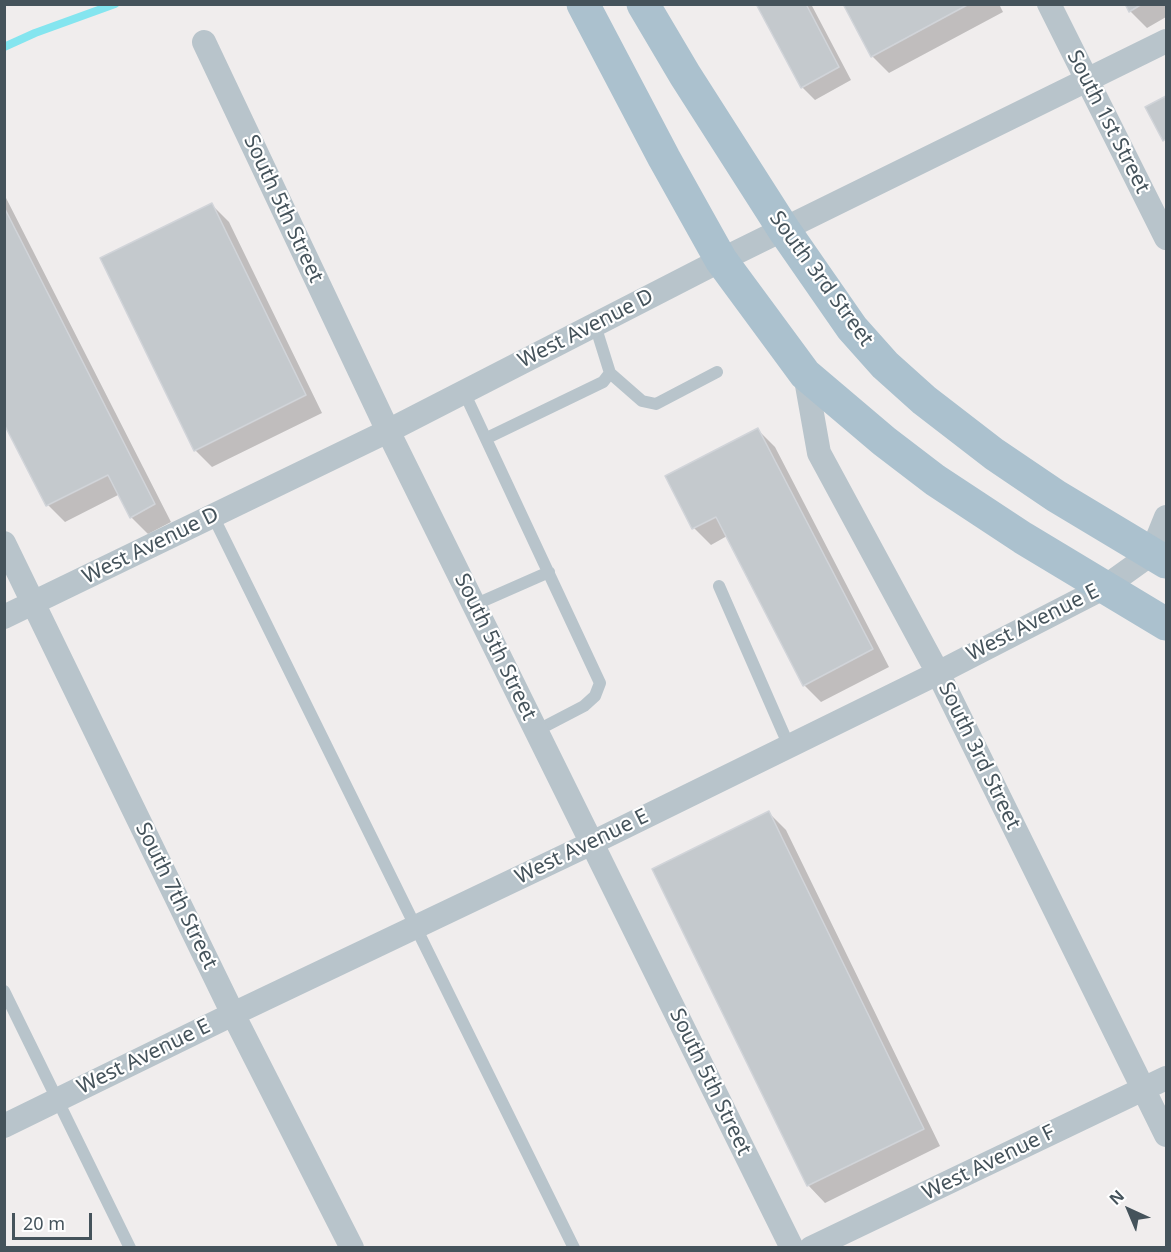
<!DOCTYPE html>
<html>
<head>
<meta charset="utf-8">
<style>
	body { margin:0 }
	#map { position:relative; width:1171px; height:1252px; overflow:hidden; background:#f0eded; font-family:"Noto Sans",sans-serif }
	canvas { display:block }
	.frame { position:absolute; inset:0; border:6px solid #45535b; pointer-events:none }
	.north { position:absolute; left:1099px; top:1180px; width:60px; height:60px; -webkit-text-stroke:4px #fff; paint-order:stroke; rotate:316deg; font-size:16px; font-weight:700; line-height:24px; text-align:center; color:#45535b }
	.north::after { content:''; display:block; margin:auto; width:21px; height:27px; background:#45535b; clip-path:polygon(50% 0,100% 100%,50% 72%,0 100%) }
	.scale { position:absolute; left:12px; top:1213px; width:80px; height:27px; box-sizing:border-box; border:3px solid #45535b; border-top:0; padding-left:8px; font-size:18px; line-height:21px; white-space:nowrap; color:#45535b; -webkit-text-stroke:4px #fff; paint-order:stroke }
</style>
</head>
<body>
<div id="map">
<canvas width="1171" height="1252"></canvas>
<div class="frame"></div>
<div class="north">N</div>
<div class="scale">20 m</div>
</div>
<script>
const context = document.querySelector('canvas').getContext('2d');
context.lineJoin = 'round';
function paint(path, color) { context.fillStyle = color; context.fill(path, 'evenodd'); }
function strokePath(path, color, width, dash) { context.strokeStyle = color; context.lineWidth = width; context.lineCap = dash ? 'butt' : 'round'; context.setLineDash(dash || []); context.stroke(path); }
function drawText(font, color, halo, rows, align = 'center') {
  context.font = font + ' "Noto Sans",sans-serif'; context.lineWidth = 4.5; context.setLineDash([]); context.textBaseline = 'middle'; context.strokeStyle = halo; context.fillStyle = color; for (const [text, x, y, turn = 0] of rows) {
    context.save(); context.translate(x, y); context.rotate((+turn || 0) * Math.PI / 180); context.textAlign = isNaN(turn) ? turn : align; if (halo) context.strokeText(text, 0, 0); context.fillText(text, 0, 0); context.restore();
  }
}
paint(new Path2D(`
	M758 4H811L851 80 815 100 802 87Z
	M845 4H999L1003 12 889 73 872 56Z
	M1127 4H1166V17L1147 28 1130 11Z
	M1166 97V142L1147 107Z
	M4 194 171 522 148 534 131 517 120 494 65 522 48 505 4 420Z
	M212 205 229 222 322 413 212 467 195 450Z
	M758 430 775 447 889 667 821 702 804 685 727 536 711 545 694 528Z
	M769 813 786 830 940 1146 825 1203 808 1185Z`), '#0003');
strokePath(new Path2D(`
	M4 47 35 33 115 4`), '#84e5ef', 8);
const building = new Path2D(`
	M756 4H806L839 67 801 88Z
	M843 4H969L871 57Z
	M1125 4H1142L1129 12Z
	M1166 96V139L1163 141 1145 107Z
	M212 203 306 395 194 451 100 258Z
	M4 207 155 504 130 518 108 475 46 506 4 424Z
	M758 428 873 649 803 686 716 517 692 529 665 476Z
	M769 811 924 1129 807 1186 652 869Z`);
paint(building, '#c4c9cd');
strokePath(building, '#d1d4d9', 1.5);
strokePath(new Path2D(`
	M595 325 610 373 642 401 656 404 717 372
	M464 392 600 683 595 696 584 706 536 731
	M487 438 603 382 610 373
	M213 516 574 1248
	M719 586 789 746
	M474 605 549 572
	M4 991 130 1248`), '#b8c4cb', 12);
strokePath(new Path2D(`
	M1049 4 1166 238
	M204 42 388 431 792 1248
	M805 374 819 453 938 673 1166 1135
	M4 543 233 1014 352 1248
	M1151 554 1166 517
	M4 617 388 431 721 260 1166 41
	M4 1126 233 1014 592 843 938 673 1105 587 1151 554 1164 548
	M811 1248 1166 1078`), '#b8c4cb', 24);
strokePath(new Path2D(`
	M583 4 664 158 721 260 805 374 884 441 935 480 1023 538 1166 624
	M643 4 685 75 784 230 852 328 885 365 924 400 994 454 1056 496 1166 562`), '#abc1ce', 33);
drawText('21px', '#45535b', '#fff', [
	["South 1st Street",1108,122,63],
	["South 5th Street",283,209,65],
	["South 3rd Street",821,279,54],
	["West Avenue D",586,329,-27],
	["West Avenue D",151,546,-26],
	["West Avenue E",1033,623,-27],
	["South 5th Street",495,647,64],
	["South 3rd Street",979,756,64],
	["West Avenue E",582,847,-26],
	["South 7th Street",176,896,64],
	["West Avenue E",144,1057,-26],
	["South 5th Street",710,1082,64],
	["West Avenue F",989,1163,-26]
]);
</script>
</body>
</html>
